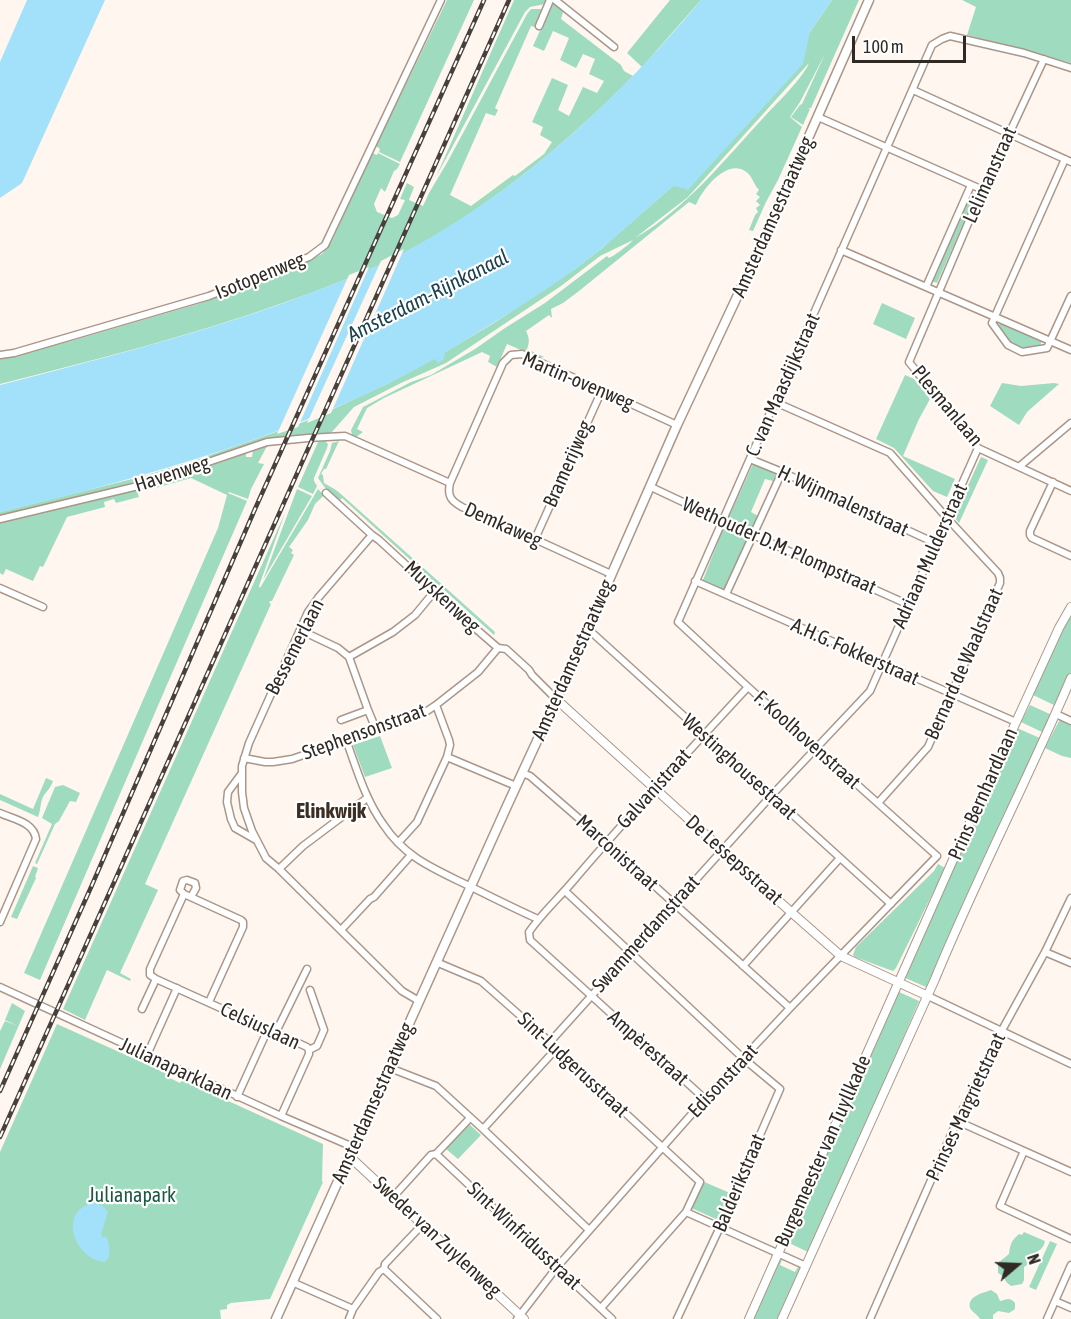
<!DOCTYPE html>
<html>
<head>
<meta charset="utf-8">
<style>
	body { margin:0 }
	#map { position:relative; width:1071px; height:1319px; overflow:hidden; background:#fff6f0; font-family:"Asap Condensed",sans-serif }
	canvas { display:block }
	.north { position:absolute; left:987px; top:1235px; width:60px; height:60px; -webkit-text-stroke:4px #fff; paint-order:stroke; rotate:71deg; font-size:16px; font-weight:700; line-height:24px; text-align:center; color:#312a24 }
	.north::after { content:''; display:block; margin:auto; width:21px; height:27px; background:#312a24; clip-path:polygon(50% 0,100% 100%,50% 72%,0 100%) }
	.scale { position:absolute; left:852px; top:36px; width:114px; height:27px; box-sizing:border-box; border:3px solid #312a24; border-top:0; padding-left:8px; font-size:18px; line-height:21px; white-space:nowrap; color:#312a24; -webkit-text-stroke:4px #fff; paint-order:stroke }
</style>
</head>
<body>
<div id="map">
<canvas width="1071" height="1319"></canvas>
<div class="north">N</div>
<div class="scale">100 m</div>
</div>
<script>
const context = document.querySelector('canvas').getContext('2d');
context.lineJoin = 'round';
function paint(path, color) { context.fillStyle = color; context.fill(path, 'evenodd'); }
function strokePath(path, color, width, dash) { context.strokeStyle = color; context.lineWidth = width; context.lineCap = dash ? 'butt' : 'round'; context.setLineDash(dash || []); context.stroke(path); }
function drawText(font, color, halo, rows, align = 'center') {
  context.font = font + ' "Asap Condensed",sans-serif'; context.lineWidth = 4.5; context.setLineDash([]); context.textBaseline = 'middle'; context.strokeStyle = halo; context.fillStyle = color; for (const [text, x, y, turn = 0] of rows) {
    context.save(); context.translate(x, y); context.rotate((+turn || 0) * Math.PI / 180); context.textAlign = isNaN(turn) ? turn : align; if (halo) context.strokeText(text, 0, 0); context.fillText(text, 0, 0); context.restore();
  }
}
paint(new Path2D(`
	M447 0H474L400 162 379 152 380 149 376 146Z
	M514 0H547L545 4 530 7 525 12 436 177Z
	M670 0H701L642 67 627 53Z
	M832 0H859L811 108H808L810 109 803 125 791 117 800 105 802 104 825 54 800 102 790 117 802 127 778 180 766 202 753 231 749 230 755 215 758 212 756 208 760 205 756 201 760 197 756 194 759 190C753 184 753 176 745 171 726 159 702 190 696 205L689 202 579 291 563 303 551 309 552 318 549 315 526 331C529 337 530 342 527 349L544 357 540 358 507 344 497 367 488 362 490 356 482 352 384 398 367 408 357 429 363 432 356 437 352 435 351 430 363 407 411 382 431 375 475 349 505 328 545 303 607 256 609 258C614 256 630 244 633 240L600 256 561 286 446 363 401 383 354 407 331 433 268 438 211 459 154 477 80 497 0 516V512L140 477 196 460 293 426 316 417 389 383 435 358 494 323 575 269 601 249 674 185 810 32ZM809 63C803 78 777 103 765 116 725 159 687 208 635 238L688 197Z
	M962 0H1071V63L967 35 976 7Z
	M552 4H555L563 12 561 19 621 65 624 71 633 76C562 148 483 213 392 259 357 276 320 290 283 303 190 336 95 360 0 384V359L71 341 198 304 262 281 322 254 332 241 372 153 377 155 378 153 400 164 397 169 394 171 385 192 381 188 374 204 377 212 392 218 398 215 405 200 400 199 407 183 414 187 409 200 423 206 429 193 448 161 527 14 531 9H543L535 27 531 26 495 108 498 110 495 116 486 113 450 195 471 206 513 175 515 176 544 154 552 142 540 135 543 127 532 122 552 78 568 85 558 110 569 116 583 87 597 93 604 81 589 74 595 59 583 54 576 68 560 60 569 38 553 31 544 51 533 46Z
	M971 192 976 195 937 283 931 281Z
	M882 303 915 318 906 339 873 324Z
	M1000 323 1042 341 1040 346C1015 349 1013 347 998 327Z
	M905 375 914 379 930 399 919 419 903 456 955 479 947 497 933 491 894 448 876 439Z
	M1002 383 1021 386 1054 383 1059 384 1027 412 1019 425 990 406Z
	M325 441 328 444 327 448 314 478V481L317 486 313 494 298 487 318 442Z
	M339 441 326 469H324L321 474 323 475 324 483 336 490 342 495 495 632 494 635 441 587 440 589H435L413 569 412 565 415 564 342 498 339 501 328 492 318 478 330 451 332 443Z
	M269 445 266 448 258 463 264 464 251 489 248 499 229 492 228 493 247 501 163 694 40 980 24 973 218 528 227 495 191 478 145 491V486L222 462 246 453V457H252L253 450Z
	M981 457 988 460 959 523 955 518V514Z
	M753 464 776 474 773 481 765 479 751 512 758 516 752 529 728 519Z
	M134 489 137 490 139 497 116 503 114 499 104 502 105 507 67 517 43 567 40 566 33 581 6 569 3 575 0 573V522L88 502Z
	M297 489 312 496 263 580Z
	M318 489 324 495 315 504 308 520 289 547 293 550 291 553 294 555 272 601H270L269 603 271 604 145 884 158 890 120 973 131 979 130 981 107 970 85 1020 63 1009 285 513 259 586 260 588Z
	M723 529 748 539 725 590 703 580Z
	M1068 617 1071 618V672L1056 706 1033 695Z
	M1030 705 1052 715 1044 733 1021 722Z
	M1060 719 1071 724V758L1062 756 1045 748Z
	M1017 728 1042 739 926 987 903 977 956 858Z
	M380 736 392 768 365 777 353 745Z
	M46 778 53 781C51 787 48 790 44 795 40 801 41 810 38 817L0 800V794L33 809Z
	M63 785 80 793 76 802 70 801 59 821 55 824 37 864 35 863 52 824 42 818 55 787Z
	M938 864 945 868 896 968 893 971 890 970 855 957 853 955 856 947 934 871Z
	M33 866 38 868 35 877 36 878 17 919 11 917Z
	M899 992 919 1001 810 1253 785 1241Z
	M12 1003 25 1011 0 1069V1031L5 1021 18 1026 5 1020Z
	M57 1024 168 1074V1077L180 1083 182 1080 323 1144 322 1181 323 1182 270 1299 231 1303 227 1305V1309L220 1310 221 1319H0V1152Z
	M469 1124 481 1135 458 1159 446 1149Z
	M702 1181 730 1193 718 1220 689 1207Z
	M1024 1232 1045 1241C1043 1251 1038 1249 1033 1256 1030 1262 1029 1264 1024 1267V1280L1022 1284 1011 1286 1006 1282 1004 1277 998 1273V1263L1009 1254C1010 1244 1012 1240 1019 1234L1022 1235Z
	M1050 1241 1057 1244 1036 1290 1029 1287Z
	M779 1259 782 1260 780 1265 795 1272 798 1267 800 1268 802 1272 780 1319H750Z
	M991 1290 997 1294 1000 1301C1006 1300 1009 1296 1015 1303V1309L1009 1313 998 1311 993 1315V1319H980C978 1315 972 1312 970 1308 967 1296 983 1293 991 1290Z`), '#9fdbbf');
paint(new Path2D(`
	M27 0H105L22 183 0 198V62Z
	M701 0H832L810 32 803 64 687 191V189L673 186C641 214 609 244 575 269 533 300 488 326 444 353L445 355 443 360 438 363 435 359C300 434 150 476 0 512V385C96 360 191 336 284 303 321 289 358 276 393 258 513 197 615 103 701 0Z
	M92 1203 103 1206 108 1212 101 1234 103 1238 106 1236C109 1242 111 1253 108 1259L104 1262C74 1258 58 1212 92 1203Z`), '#a2e1f9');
paint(new Path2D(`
	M404 249 331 413 307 423 381 261Z
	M369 267 298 427 277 434 349 275Z`), '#fff6f0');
const minor = new Path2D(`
	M555 0 614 47
	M539 26 550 0
	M1044 59 975 207 909 362 978 448 1071 491
	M913 90 1071 162
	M818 117 983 190
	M1065 159 992 323 1008 345 1022 352 1047 348 1071 296
	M841 250 1071 350
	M926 287 971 185
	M0 355 14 353 209 296 309 257 325 245 441 0
	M775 402 890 453 947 518 998 573 1000 578V583L928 747 878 803
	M750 459 782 472 935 543
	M1020 466 1071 423
	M1053 482 1030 531V535L1032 538 1071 556
	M450 483 503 363 511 355 522 354 677 425
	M651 487 753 535 907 604
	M326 493 372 535 379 540 468 622 498 648 506 649 529 670 532 675 556 699
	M0 519 138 486 267 442 308 438 345 436 450 483C447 496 451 501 462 507L539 541 611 574
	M372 535 318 598 308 612 249 743 242 766V792L244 808 252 831 266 858 279 869 402 991 419 1001
	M535 539 602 390
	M695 581 1016 722
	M0 588 43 607
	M726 594 782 472
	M588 629 891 904
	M300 630 338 648 349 657 368 710
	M349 657 393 632 415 615 434 592
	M436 705 449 740 450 745 447 757 516 786
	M1056 714 1071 721
	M341 720 368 710 375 727
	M346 740C357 769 365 799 383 824 404 856 430 867 463 883 488 895 513 908 538 919
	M244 758 265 762H273L292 759 370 732 375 727H381L427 711 436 705 478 672 498 648
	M242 773 228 792 227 802 231 819 235 828 256 840
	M522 773 530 776 606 842 790 1008
	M0 813C13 819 34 822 36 839L0 922
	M398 843 417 822 447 757
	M279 869 303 846 367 798
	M565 891 744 1059 780 1089 720 1227 677 1319
	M191 897 196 888 195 883 187 880 183 881 180 890 184 894 241 920 243 922V927L209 1002
	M341 930 370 899 374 897 411 855
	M1045 952 1071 963
	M436 962 481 981 550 1042 556 1049 700 1182 686 1212 601 1308
	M743 966 840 858
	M156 979 150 975V969L184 894
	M0 987 281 1116 353 1147
	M928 996 1071 1064
	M142 1009 156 979 307 1047 309 1050V1054L281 1116
	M276 1032 307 969
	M550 1042 771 796 870 691 978 448
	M309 1050 317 1046 324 1030 310 990
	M147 1055 177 988
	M390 1068 436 1086 483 1129 556 1049
	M237 1097 268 1029
	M705 1099 530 940 529 932C542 913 559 898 574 880 630 814 689 751 748 687
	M957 1121 1071 1172
	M483 1129 589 1230
	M1024 1151 1000 1206 1071 1239
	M436 1154 612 1319
	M394 1196 431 1155 436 1154 470 1118
	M686 1212 806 1266
	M384 1269 437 1319
	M292 1282 353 1309
	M1055 1301 1071 1308
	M349 1319 353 1309 379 1272 384 1269 385 1264 423 1224
	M517 1319 557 1267 705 1099 790 1008 937 856 748 687 678 622 932 45 942 39 950 36 1024 53 1071 68
	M870 1319 957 1121 1001 1032 1045 952 1071 898
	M1047 1319 1071 1265`);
const tertiary = new Path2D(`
	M556 699 791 912 841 956 928 996
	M349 1156 524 1319
	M749 1319 952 862 1059 628 1071 607
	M782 1319 935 979C977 877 1028 779 1071 678`);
const secondary = new Path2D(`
	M276 1319 507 806 567 676 677 425 758 252 869 0`);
strokePath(minor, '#aa9789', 9);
strokePath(tertiary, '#aa9789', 10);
strokePath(secondary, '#aa9789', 11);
strokePath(minor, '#fff', 6);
strokePath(tertiary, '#fff', 8);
strokePath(secondary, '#fff', 8);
const rail = new Path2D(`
	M0 1091 92 885 255 509 484 0
	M0 1137 509 0`);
strokePath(rail, '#48413b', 4.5);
strokePath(rail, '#fff', 2, [7]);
drawText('20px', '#312a24', '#fff', [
	["Lelimanstraat",990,175,-66],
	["Amsterdamsestraatweg",773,217,-66],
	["Isotopenweg",260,276,-22],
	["Martin-ovenweg",578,381,23],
	["C. van Maasdijkstraat",783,385,-66],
	["Plesmanlaan",947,406,50],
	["Bramerijweg",568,464,-66],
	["Havenweg",172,474,-18],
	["H. Wijnmalenstraat",843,501,25],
	["Demkaweg",503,525,24],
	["Wethouder D.M. Plompstraat",779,546,24],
	["Adriaan Mulderstraat",930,556,-66],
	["Muyskenweg",442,597,43],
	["Bessemerlaan",295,647,-63],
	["A.H.G. Fokkerstraat",855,652,24],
	["Amsterdamsestraatweg",573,660,-66],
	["Bernard de Waalstraat",964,664,-66],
	["Stephensonstraat",364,732,-20],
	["F. Koolhovenstraat",807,740,42],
	["Westinghousestraat",739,767,42],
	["Galvanistraat",654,789,-48],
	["Prins Bernhardlaan",983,794,-66],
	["Marconistraat",617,853,42],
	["De Lessepsstraat",734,860,42],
	["Swammerdamstraat",646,934,-48],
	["Celsiuslaan",260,1026,25],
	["Ampèrestraat",648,1048,42],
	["Sint-Ludgerusstraat",573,1065,43],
	["Julianaparklaan",176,1069,25],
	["Edisonstraat",723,1081,-47],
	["Amsterdamsestraatweg",373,1103,-66],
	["Prinses Margrietstraat",966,1107,-65],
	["Burgemeester van Tuyllkade",823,1151,-66],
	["Balderikstraat",739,1183,-67],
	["Sint-Winfridusstraat",524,1236,43],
	["Sweder van Zuylenweg",437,1237,43]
]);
drawText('20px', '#1d5841', '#fff', [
	["Julianapark",132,1196]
]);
drawText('italic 21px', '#1c414e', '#fff', [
	["Amsterdam-Rijnkanaal",428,296,-27]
]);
drawText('bold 21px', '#3d2e23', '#fff', [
	["Elinkwijk",331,811]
]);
</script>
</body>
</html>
